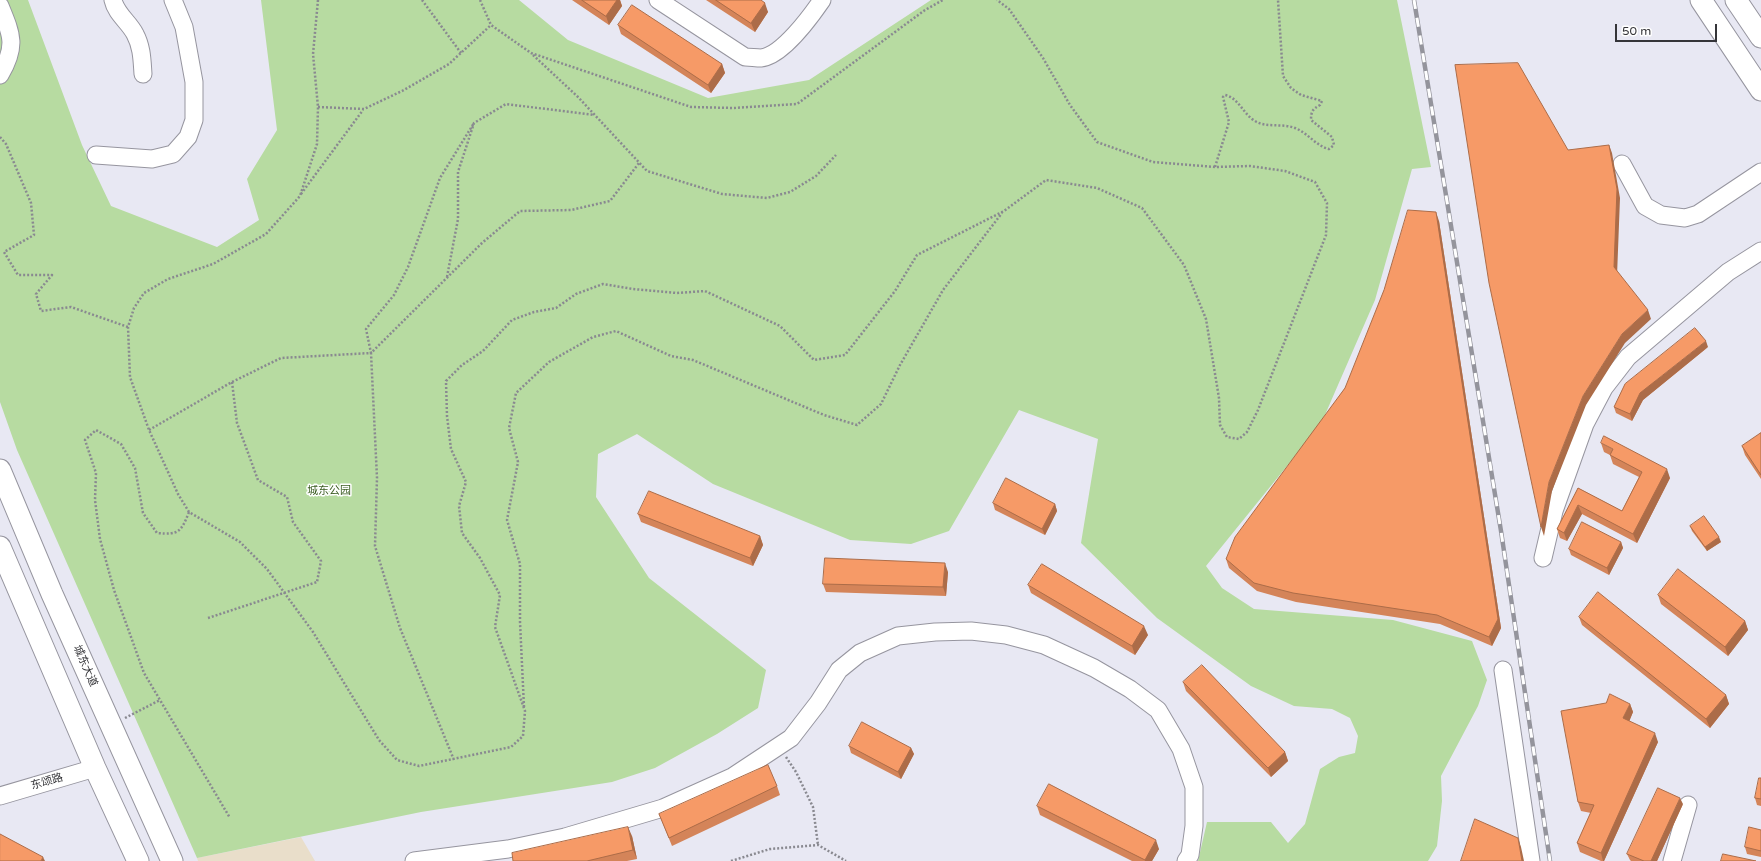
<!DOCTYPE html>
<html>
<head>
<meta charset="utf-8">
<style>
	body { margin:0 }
	#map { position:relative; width:1761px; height:861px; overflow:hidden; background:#e8e8f3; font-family:"Varela Round",sans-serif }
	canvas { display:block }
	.scale { position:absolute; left:1615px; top:24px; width:102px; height:18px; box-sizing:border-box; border:2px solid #353539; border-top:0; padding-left:5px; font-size:12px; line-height:14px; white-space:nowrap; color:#353539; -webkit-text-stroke:3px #fff; paint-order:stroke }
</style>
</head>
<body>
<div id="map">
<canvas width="1761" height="861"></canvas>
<div class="scale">50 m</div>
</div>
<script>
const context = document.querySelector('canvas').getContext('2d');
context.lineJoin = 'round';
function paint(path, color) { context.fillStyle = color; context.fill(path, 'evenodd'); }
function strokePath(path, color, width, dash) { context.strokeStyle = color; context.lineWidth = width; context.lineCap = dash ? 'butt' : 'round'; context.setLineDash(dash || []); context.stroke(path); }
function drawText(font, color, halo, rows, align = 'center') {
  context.font = font + ' "Varela Round","Noto Sans SC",sans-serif'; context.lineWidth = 3; context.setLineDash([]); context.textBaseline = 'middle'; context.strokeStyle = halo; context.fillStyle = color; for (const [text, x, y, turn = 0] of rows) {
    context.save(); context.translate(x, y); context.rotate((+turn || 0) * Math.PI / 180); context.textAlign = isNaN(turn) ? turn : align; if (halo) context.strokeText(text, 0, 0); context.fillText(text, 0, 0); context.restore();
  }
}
paint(new Path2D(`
	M301 837 315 861H198L197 858Z`), '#e9deca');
paint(new Path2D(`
	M0 0H28L82 145 111 206 217 247 259 220 247 179 277 130 261 0H519L568 40 708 98 809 80 931 0H1397L1431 167 1412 169 1375 300 1321 424 1206 566 1222 588 1254 609 1393 620 1472 641 1487 680 1478 706 1441 776 1442 801 1437 846 1428 861H1198L1207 822H1271L1288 843 1305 824 1320 769 1339 757 1355 753 1358 736 1350 718 1332 709 1294 706 1251 686 1157 618 1081 543 1098 439 1019 410 949 531 911 544 850 540 713 484 637 434 598 454 596 497 649 578 766 670 758 708 717 734 655 768 612 782 421 812 197 858 17 450 0 402Z`), '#b7dba1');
const minor = new Path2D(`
	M113 0C116 14 129 22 135 34 142 47 142 60 143 74
	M658 0 745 57C750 57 756 58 761 58 782 56 811 16 822 0
	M0 6C12 35 17 46 0 75
	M96 155 152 159 173 154 188 137 194 120V82L184 27 173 0
	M1622 164 1645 206 1661 215 1685 218 1698 214 1761 172
	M1543 558 1554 511 1585 424 1604 388 1628 357 1728 272 1761 251
	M1503 670 1531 861
	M0 796 95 768
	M414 861 508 849 565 837 663 808 732 777 791 738 818 703 839 670 860 653 898 636 935 632 971 631 1006 635 1044 645 1094 668 1130 689 1158 710 1181 749 1194 787V826L1190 855 1186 861
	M1672 861 1688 805`);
const major = new Path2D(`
	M1701 0 1761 90
	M1736 0 1761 37
	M0 470 52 594 172 861
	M0 547 95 768 138 861`);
strokePath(minor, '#96959f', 19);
strokePath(major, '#96959f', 23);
strokePath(new Path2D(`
	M318 0 313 54 318 107 317 144 300 196 266 234 213 264 168 279 144 293 134 308 128 327 130 377 149 430 178 494 189 512 240 542 267 569 313 632 379 740 397 760 419 766 511 747 523 736 525 711 495 627 500 595 480 558 462 533 459 506 466 482 451 449 447 416 446 381 462 365 483 351 512 320 534 312 556 308 576 294 603 284 633 289 677 293 705 291 780 326 814 360 845 355 895 291 917 255 1004 211 1046 180 1097 188 1142 208 1184 265 1206 319 1219 398 1220 425 1227 437 1239 439 1247 432 1258 410 1326 235 1327 203 1315 182 1285 171 1250 166 1215 167 1153 162 1097 142 1070 105 1043 58 1009 9 997 0
	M422 0 461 53
	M480 0 491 25 531 53 691 107 734 108 797 104 925 10 943 0
	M533 55 578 97 647 171 722 194 767 198 790 192 816 176 836 155
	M318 107 364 109 402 91 449 64 491 25
	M0 137 6 144 31 203 34 235 4 252 18 275H52L36 294 41 311 71 307 128 327
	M1215 167 1229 122 1223 97 1225 95C1239 98 1243 114 1255 121 1266 128 1282 123 1295 128 1308 133 1316 146 1329 149L1334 145 1332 137 1311 120C1311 111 1313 109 1320 105L1322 101 1301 95 1291 88 1283 76 1278 0
	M301 194 363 110
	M447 277 458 219V172L474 123 506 104 594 115
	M232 382 237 423 258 480 287 497 293 522 321 561 317 582
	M149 430 232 382 281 358 371 353 366 329 394 295 408 267 440 178 474 123
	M189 512C181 532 179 535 157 533L143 513 135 468 121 444 96 430 85 440 96 473 95 500 100 539 114 590 144 673 230 818
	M524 707 520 622V564L507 520 518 462 509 428 516 393 549 362 593 337 616 331 671 356 693 360 824 415 857 425 881 404 900 365 943 290 1002 213
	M125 718 160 700
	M786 757 796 772 813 807 818 845
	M454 760 400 628 375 546 377 478 371 353 482 243 520 211 571 210 610 201 639 163
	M731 861 770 849 818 845 846 861`), '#898990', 2.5, [2, 2]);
strokePath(minor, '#fff', 17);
strokePath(major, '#fff', 21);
const rail = new Path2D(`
	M1414 0 1501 531 1550 861`);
strokePath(rail, '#94949c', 4.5);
strokePath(rail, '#fff', 3, [9]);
strokePath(new Path2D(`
	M208 618 317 582`), '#898990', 2.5, [2, 2]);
paint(new Path2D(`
	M572 0H620L622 6 609 25Z
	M706 0H761L768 12 755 32Z
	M618 25 722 64 725 73 711 93 621 34Z
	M1439 221 1501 628 1492 646 1440 624 1296 602 1257 591 1229 568 1226 559 1345 388Z
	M1708 347 1643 400 1632 421 1616 413 1614 407Z
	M1761 433V479L1745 455 1742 446Z
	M1601 443 1670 478 1637 543 1582 514 1567 541 1560 538 1557 529 1578 488 1622 511 1639 477 1613 464 1610 455 1604 452Z
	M993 503 1055 504 1057 511 1045 535 995 510Z
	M638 514 760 536 763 545 753 566 641 522Z
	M1690 526 1721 542 1707 551 1692 531Z
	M1621 542 1623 548 1609 575 1571 555 1569 549Z
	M948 572 946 596 826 592 823 584Z
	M1028 585 1148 635 1135 655 1031 593Z
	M1658 595 1745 621 1748 630 1728 656 1661 604Z
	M1579 617 1726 695 1729 704 1710 728 1582 625Z
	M1183 682 1285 752 1288 761 1271 777 1186 691Z
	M1630 704 1633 712 1629 721 1658 742 1604 861H1601L1580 852 1577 843 1591 813 1581 811 1578 802Z
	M849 746 911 748 914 754 901 779 851 753Z
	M1761 778V806L1757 805 1755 798Z
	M777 786 780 795 672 846 659 814Z
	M1683 804 1657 861H1631L1630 860 1627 854Z
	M1037 806 1159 849 1152 861H1132L1040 815Z
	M1761 830V857L1747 854 1745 847Z
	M632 836 637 859 627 861H513Z`), '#d48459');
paint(new Path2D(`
	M617 0H620L622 6 609 25 606 16Z
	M765 3 768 12 755 32 751 23Z
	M722 64 725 73 711 93 708 85Z
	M1609 145 1612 153 1620 198 1617 276 1614 267Z
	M1436 212 1439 221 1501 628 1492 646 1489 637Z
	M1648 310 1651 319 1625 343 1586 405 1552 491 1544 536 1541 527 1549 482 1583 396 1622 334Z
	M1706 341 1708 347 1643 400 1632 421 1630 414 1640 393Z
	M1667 469 1670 478 1637 543 1633 534Z
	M1055 504 1057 511 1045 535 1042 529Z
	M1578 505 1582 514 1567 541 1564 533Z
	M760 536 763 545 753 566 750 558Z
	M1719 537 1721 542 1707 551 1705 547Z
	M1621 542 1623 548 1609 575 1607 568Z
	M945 563 948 572 946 596 943 587Z
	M1745 621 1748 630 1728 656 1725 647Z
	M1144 626 1148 635 1135 655 1132 646Z
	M1726 695 1729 704 1710 728 1706 719Z
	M1630 704 1633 712 1627 727 1623 718Z
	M1655 733 1658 742 1604 861H1603L1601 853Z
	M911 748 914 754 901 779 898 772Z
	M1285 752 1288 761 1271 777 1268 768Z
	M1680 798 1683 804 1657 861H1651Z
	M628 827 632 836 637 859 633 850Z
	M1518 838 1521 847 1524 861H1522Z
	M1156 840 1159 849 1152 861H1145V860Z
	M43 857 45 861H41Z`), '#ac6c48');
const building = new Path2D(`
	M582 0H617L606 16Z
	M716 0H761L765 3 751 23Z
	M632 5 722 64 708 85 618 25Z
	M1518 63 1568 150 1609 145 1617 189 1614 267 1648 310 1622 334 1583 396 1549 482 1541 527 1489 283 1455 65Z
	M1408 210 1436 212 1498 619 1489 637 1437 615 1293 593 1254 583 1226 559 1235 537 1345 388 1384 290Z
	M1695 328 1706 341 1640 393 1630 414 1614 407 1625 384Z
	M1761 433V475L1742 446Z
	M1604 436 1667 469 1633 534 1578 505 1564 533 1557 529 1578 488 1622 511 1642 472 1610 455 1613 449 1601 443Z
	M1006 478 1055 504 1042 529 993 503Z
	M649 491 760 536 750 558 638 514Z
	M1704 516 1719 537 1705 547 1690 526Z
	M1582 522 1621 542 1607 568 1569 549Z
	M825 558 945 563 943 587 823 584Z
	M1042 564 1144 626 1132 646 1028 585Z
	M1678 569 1745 621 1725 647 1658 595Z
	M1598 592 1726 695 1706 719 1579 617Z
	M1202 665 1285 752 1268 768 1183 682Z
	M1610 694 1630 704 1623 718 1655 733 1601 853 1577 843 1594 805 1578 802 1561 711 1606 703Z
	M862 722 911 748 898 772 849 746Z
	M768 765 777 786 669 838 659 814Z
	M1759 778H1761V799L1755 798Z
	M1049 784 1156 840 1145 860 1037 806Z
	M1658 788 1680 798 1651 861H1644L1627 854Z
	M1475 819 1518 838 1522 861H1461Z
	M628 827 633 850 587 861H513L512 853Z
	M1749 827 1761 830V851L1745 847Z
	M0 834 43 857 41 861H0Z
	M1723 854 1756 861H1721Z`);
paint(building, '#f69a67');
strokePath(building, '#ac6c48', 1);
drawText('11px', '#3b5d22', '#fff', [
	["城东公园",329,491]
]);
drawText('11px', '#353539', '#fff', [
	["城东大道",85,666,66],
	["东颂路",47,782,-16]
]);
</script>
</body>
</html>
